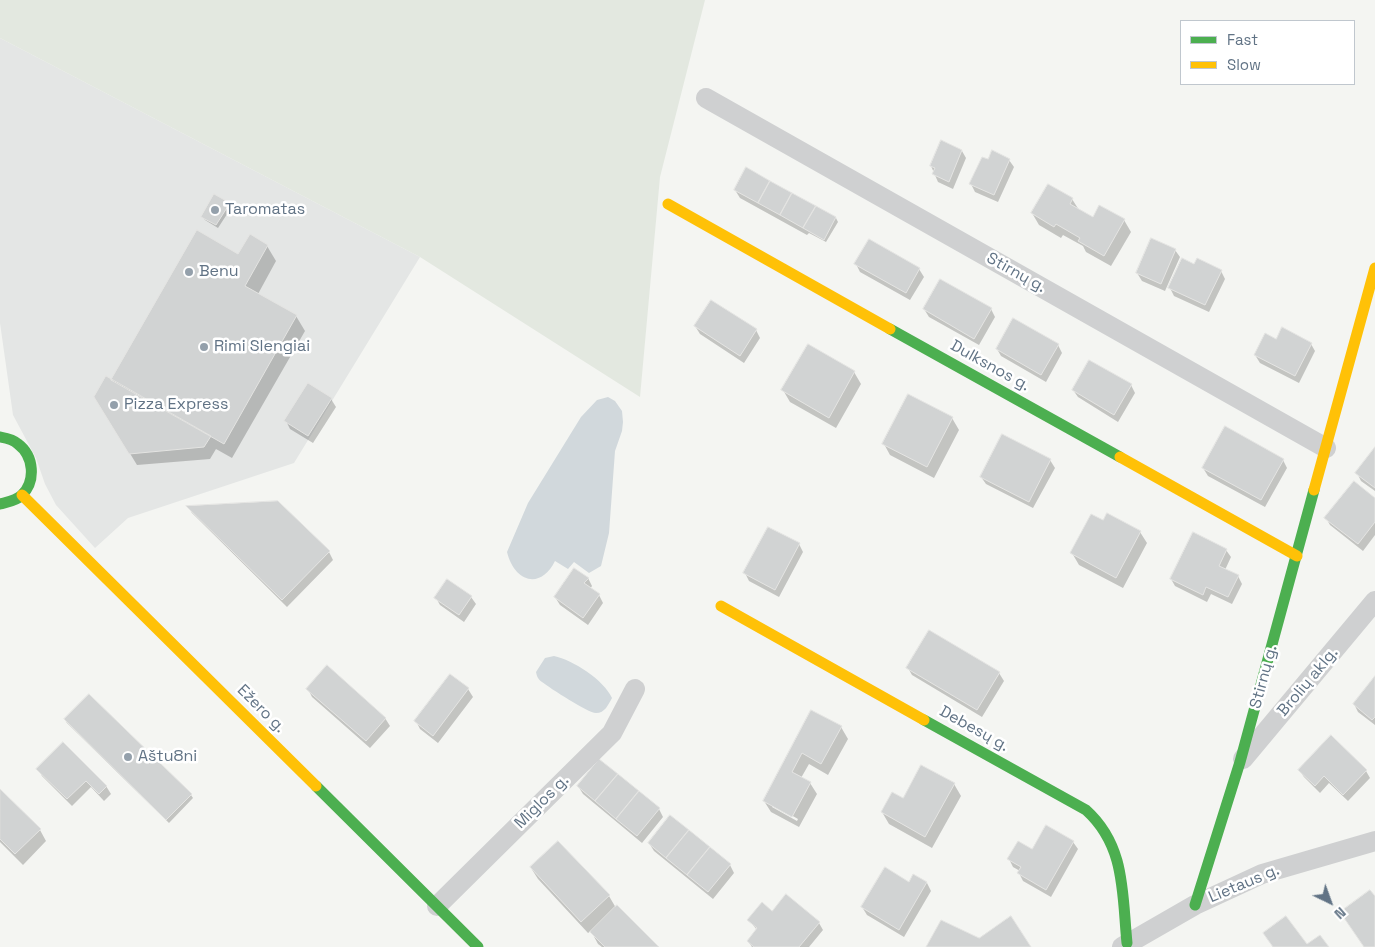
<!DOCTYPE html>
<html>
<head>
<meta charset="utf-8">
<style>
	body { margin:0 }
	#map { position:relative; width:1375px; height:947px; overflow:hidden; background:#f4f5f2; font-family:"Space Grotesk",sans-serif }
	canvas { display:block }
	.legend { position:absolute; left:1180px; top:20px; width:175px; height:65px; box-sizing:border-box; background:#fff; border:1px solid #c0c7ce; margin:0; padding:6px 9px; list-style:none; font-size:15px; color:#617385 }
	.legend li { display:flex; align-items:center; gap:10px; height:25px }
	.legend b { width:25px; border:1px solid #c0c7ce }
	.north { position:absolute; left:1305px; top:877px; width:50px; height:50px; -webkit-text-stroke:4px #fff; paint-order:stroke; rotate:138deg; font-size:14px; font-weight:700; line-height:20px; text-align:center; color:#617385 }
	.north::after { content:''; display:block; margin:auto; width:18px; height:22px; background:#617385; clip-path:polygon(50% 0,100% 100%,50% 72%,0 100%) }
</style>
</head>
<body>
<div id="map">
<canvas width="1375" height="947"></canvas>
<ul class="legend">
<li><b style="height:6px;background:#4caf50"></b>Fast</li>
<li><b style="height:6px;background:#ffc107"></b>Slow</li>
</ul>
<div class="north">N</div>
</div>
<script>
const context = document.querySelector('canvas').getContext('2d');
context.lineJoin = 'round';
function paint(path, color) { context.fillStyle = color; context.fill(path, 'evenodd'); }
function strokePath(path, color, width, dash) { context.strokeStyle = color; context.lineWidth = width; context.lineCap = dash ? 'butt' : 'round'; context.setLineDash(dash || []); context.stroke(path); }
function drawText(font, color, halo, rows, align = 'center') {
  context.font = font + ' "Space Grotesk",sans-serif'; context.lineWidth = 5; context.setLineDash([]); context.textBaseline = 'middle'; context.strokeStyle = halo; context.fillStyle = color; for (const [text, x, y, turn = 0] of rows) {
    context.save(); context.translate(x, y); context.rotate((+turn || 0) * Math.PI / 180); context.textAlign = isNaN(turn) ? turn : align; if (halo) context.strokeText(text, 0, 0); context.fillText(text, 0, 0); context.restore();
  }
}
paint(new Path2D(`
	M0 38 420 257 294 463 128 518 95 548 56 505 45 484 36 458 13 415 0 323Z`), '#e4e6e5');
paint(new Path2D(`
	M0 0H705L660 177 640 397 420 257 0 38Z`), '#e3e8e0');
paint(new Path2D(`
	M608 397 615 401 622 411 623 422 622 431 615 451 609 533 601 566 589 573 574 562 568 569 555 561C540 591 514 581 507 552L528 503 581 417 597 400Z
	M554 656C573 660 604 680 612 698 608 705 605 713 596 713 588 713 550 688 542 682 538 679 537 677 536 672L545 658Z`), '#d1d8dc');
paint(new Path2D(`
	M962 151 966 158 953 189 938 182 931 166Z
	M1009 160 1014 167 998 202 975 192 971 184 988 161Z
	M747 169 836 218 838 222 826 242 809 233 807 235 740 198 735 190Z
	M1072 199 1079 210 1093 218 1124 220 1131 232 1111 266 1086 252 1083 246 1063 235 1061 238 1039 225 1032 213Z
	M229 204 231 208 218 228 205 220 203 217Z
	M267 246 276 261 258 294 296 316 305 331 232 458 216 449 210 459 137 465 103 409 112 381Z
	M1175 250 1180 257 1165 291 1142 281 1137 273Z
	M856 264 919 269 924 277 910 300 860 272Z
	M1195 265 1221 271 1225 279 1209 312 1174 296 1170 288Z
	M924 309H991L995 317 979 345 929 317Z
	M695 326 756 330 760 338 744 363 700 334Z
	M1311 344 1315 351 1299 383 1260 363 1255 355Z
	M1058 345 1062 353 1046 382 1001 356 997 349Z
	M808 346 854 372 861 384 836 428 790 402 783 390Z
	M1131 385 1135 393 1118 422 1078 397 1073 390Z
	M331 399 336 407 313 443 290 429 286 421Z
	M952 418 959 430 934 478 890 455 884 444Z
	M1375 449V491L1361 481 1357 473Z
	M1050 460 1055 468 1033 508 986 484 981 477Z
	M1283 460 1287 468 1265 507 1208 476 1203 468Z
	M1375 499V535L1363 551 1330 525 1326 518Z
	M188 507 329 552 333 560 287 607 192 513Z
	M1140 532 1147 543 1123 588 1079 565 1072 553Z
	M799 544 803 552 779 597 749 581 745 573Z
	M1226 550 1231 557 1225 570 1238 576 1242 584 1232 604 1211 594 1207 602 1175 586 1171 579Z
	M588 578 592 586 590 589 599 595 603 603 588 625 560 605 555 597Z
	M471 597 476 604 464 622 440 605 436 598Z
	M930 631 999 673 1004 681 982 717 912 675 908 668Z
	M450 676 468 689 473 697 438 743 420 729 416 721Z
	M1375 678V725L1358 712 1354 704Z
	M308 689 385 718 390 726 370 748 312 697Z
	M89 695 191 795 193 798 169 823 67 723 65 720Z
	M812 712 841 727 848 739 828 775 809 764 801 778 810 783 817 794 799 827 771 812 764 801ZM772 804 798 819 797 821 772 807Z
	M63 744 106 786 111 794 104 801 91 787 72 806 42 776 38 769Z
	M1299 770 1366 771 1370 778 1348 801 1329 783 1320 793 1304 777Z
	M954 784 961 796 932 848 889 824 882 812 904 800Z
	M578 786 659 809 663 817 642 843 583 794Z
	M0 791 40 830 46 841 23 865 0 842Z
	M670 817 730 865 734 873 713 899 654 851 649 843Z
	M558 842 609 896 616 908 657 947H602L598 944 591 931 588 933 538 879 531 868Z
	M1073 842 1078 849 1051 897 1023 881 1019 873 1020 871 1013 867 1009 859 1033 851Z
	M914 875 927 883 931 891 904 937 867 915 862 907 909 883Z
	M772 912 819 923 823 930 809 947H752L748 941 757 930 749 920Z`), '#0003');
const building = new Path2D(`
	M941 140 962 150 949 182 932 174 935 168 930 166Z
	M992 150 1010 159 994 195 969 184 982 157 988 159Z
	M746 167 770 181 758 203 734 190Z
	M770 181 792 193 780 215 758 203Z
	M1048 184 1073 198 1070 204 1093 217 1099 205 1125 219 1104 256 1078 241 1080 238 1056 224 1054 227 1031 213Z
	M792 193 816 206 803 228 780 215Z
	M214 194 230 203 216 225 201 217Z
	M816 206 836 217 824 240 803 228Z
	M197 230 238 254 250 234 268 245 245 286 297 315 224 444 111 380Z
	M1151 238 1176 249 1161 284 1136 273Z
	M869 239 920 268 906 293 854 264Z
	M1182 258 1194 264 1197 258 1222 270 1205 305 1168 288Z
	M940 279 992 308 974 339 923 309Z
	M711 300 757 329 740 356 694 326Z
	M1013 318 1059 344 1041 375 996 349Z
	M1282 327 1312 343 1295 376 1254 355 1265 333 1276 339Z
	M808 344 855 371 829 418 781 390Z
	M1089 360 1132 384 1114 415 1072 390Z
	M106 376 211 436 204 447 129 454 94 397Z
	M308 383 332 398 308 436 284 421Z
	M908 394 953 417 927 467 882 444Z
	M1225 426 1284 459 1261 500 1202 468Z
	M1002 434 1051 459 1029 502 980 477Z
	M1375 447V488L1355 473Z
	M1354 481 1375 498V522L1358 544 1324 518Z
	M278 501 330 551 282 600 186 506Z
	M1107 513 1141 531 1116 578 1070 553 1091 514 1103 520Z
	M768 527 800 543 775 590 743 573Z
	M1193 532 1227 549 1219 566 1239 575 1228 597 1206 587 1203 595 1170 579Z
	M574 568 589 578 584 583 600 594 583 618 554 597Z
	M447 579 472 596 459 615 434 598Z
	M929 630 1000 672 977 710 906 668Z
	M327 665 386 718 366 741 306 689Z
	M450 674 469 688 433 736 414 721Z
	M1375 676V717L1372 720 1353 704Z
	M89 694 192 794 166 820 64 719Z
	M811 710 842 726 821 764 802 753 792 772 811 782 792 817 763 801Z
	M1331 735 1367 770 1343 795 1324 776 1315 786 1298 770Z
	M63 742 107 786 99 794 86 781 67 799 36 769Z
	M599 759 618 774 595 801 577 786Z
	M921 765 955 783 925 837 881 812 892 792 903 798Z
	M618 774 639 791 616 819 595 801Z
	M0 789 41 829 15 854 0 839Z
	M639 791 660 808 637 836 616 819Z
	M670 815 689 830 666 858 648 843Z
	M1046 825 1074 841 1046 890 1017 873 1021 867 1007 859 1018 841 1032 849Z
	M689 830 710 847 687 875 666 858Z
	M558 841 610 895 581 922 530 867Z
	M710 847 731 864 708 892 687 875Z
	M885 867 909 882 913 874 927 882 899 930 861 907Z
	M1370 890 1375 896V947H1364L1340 912Z
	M786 894 820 922 799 947H754L747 941 757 928 747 920 762 902 772 911Z
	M617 905 659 947H605L590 932Z
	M1011 916 1031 947H926L941 920 979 938Z
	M1286 916 1307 944 1320 935 1329 947H1273L1263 933Z`);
paint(building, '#d1d3d3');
strokePath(building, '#e4e4e2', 1);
strokePath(new Path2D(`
	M706 98 1326 448
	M1243 759 1375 601
	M437 906 612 733 635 689
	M1122 947 1195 905 1262 874 1375 841`), '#cfd0d1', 20);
strokePath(new Path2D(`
	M890 329 1120 457
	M0 437C6 438 13 439 18 444 34 456 36 481 22 495 16 501 7 502 0 504
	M924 720 1086 810C1126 846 1122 894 1127 943
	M316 786 478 947
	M1195 905 1240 762 1314 490`), '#4caf50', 11);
strokePath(new Path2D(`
	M668 204 890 329
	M1120 457 1297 556
	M1314 490 1375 268
	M22 495 316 786
	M721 606 924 720`), '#ffc107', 11);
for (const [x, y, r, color] of [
	[215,210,5,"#94a0ab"],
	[189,272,5,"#94a0ab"],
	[204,347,5,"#94a0ab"],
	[114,405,5,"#94a0ab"],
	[128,757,5,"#94a0ab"]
]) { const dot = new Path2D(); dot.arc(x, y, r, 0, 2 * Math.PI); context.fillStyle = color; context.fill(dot); strokePath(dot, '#fff', 2); }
drawText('16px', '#617385', '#fff', [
	["Taromatas",225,210],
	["Benu",199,272],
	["Rimi Slengiai",214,347],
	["Pizza Express",124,405],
	["Aštu8ni",138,757]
], 'left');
drawText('16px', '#617385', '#fff', [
	["Stirnų g.",1016,273,29],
	["Dulksnos g.",990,366,29],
	["Stirnų g.",1264,677,-75],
	["Brolių aklg.",1308,682,-50],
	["Ežero g.",261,709,45],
	["Debesų g.",974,729,29],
	["Miglos g.",542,802,-45],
	["Lietaus g.",1244,884,-23]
]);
</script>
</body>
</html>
